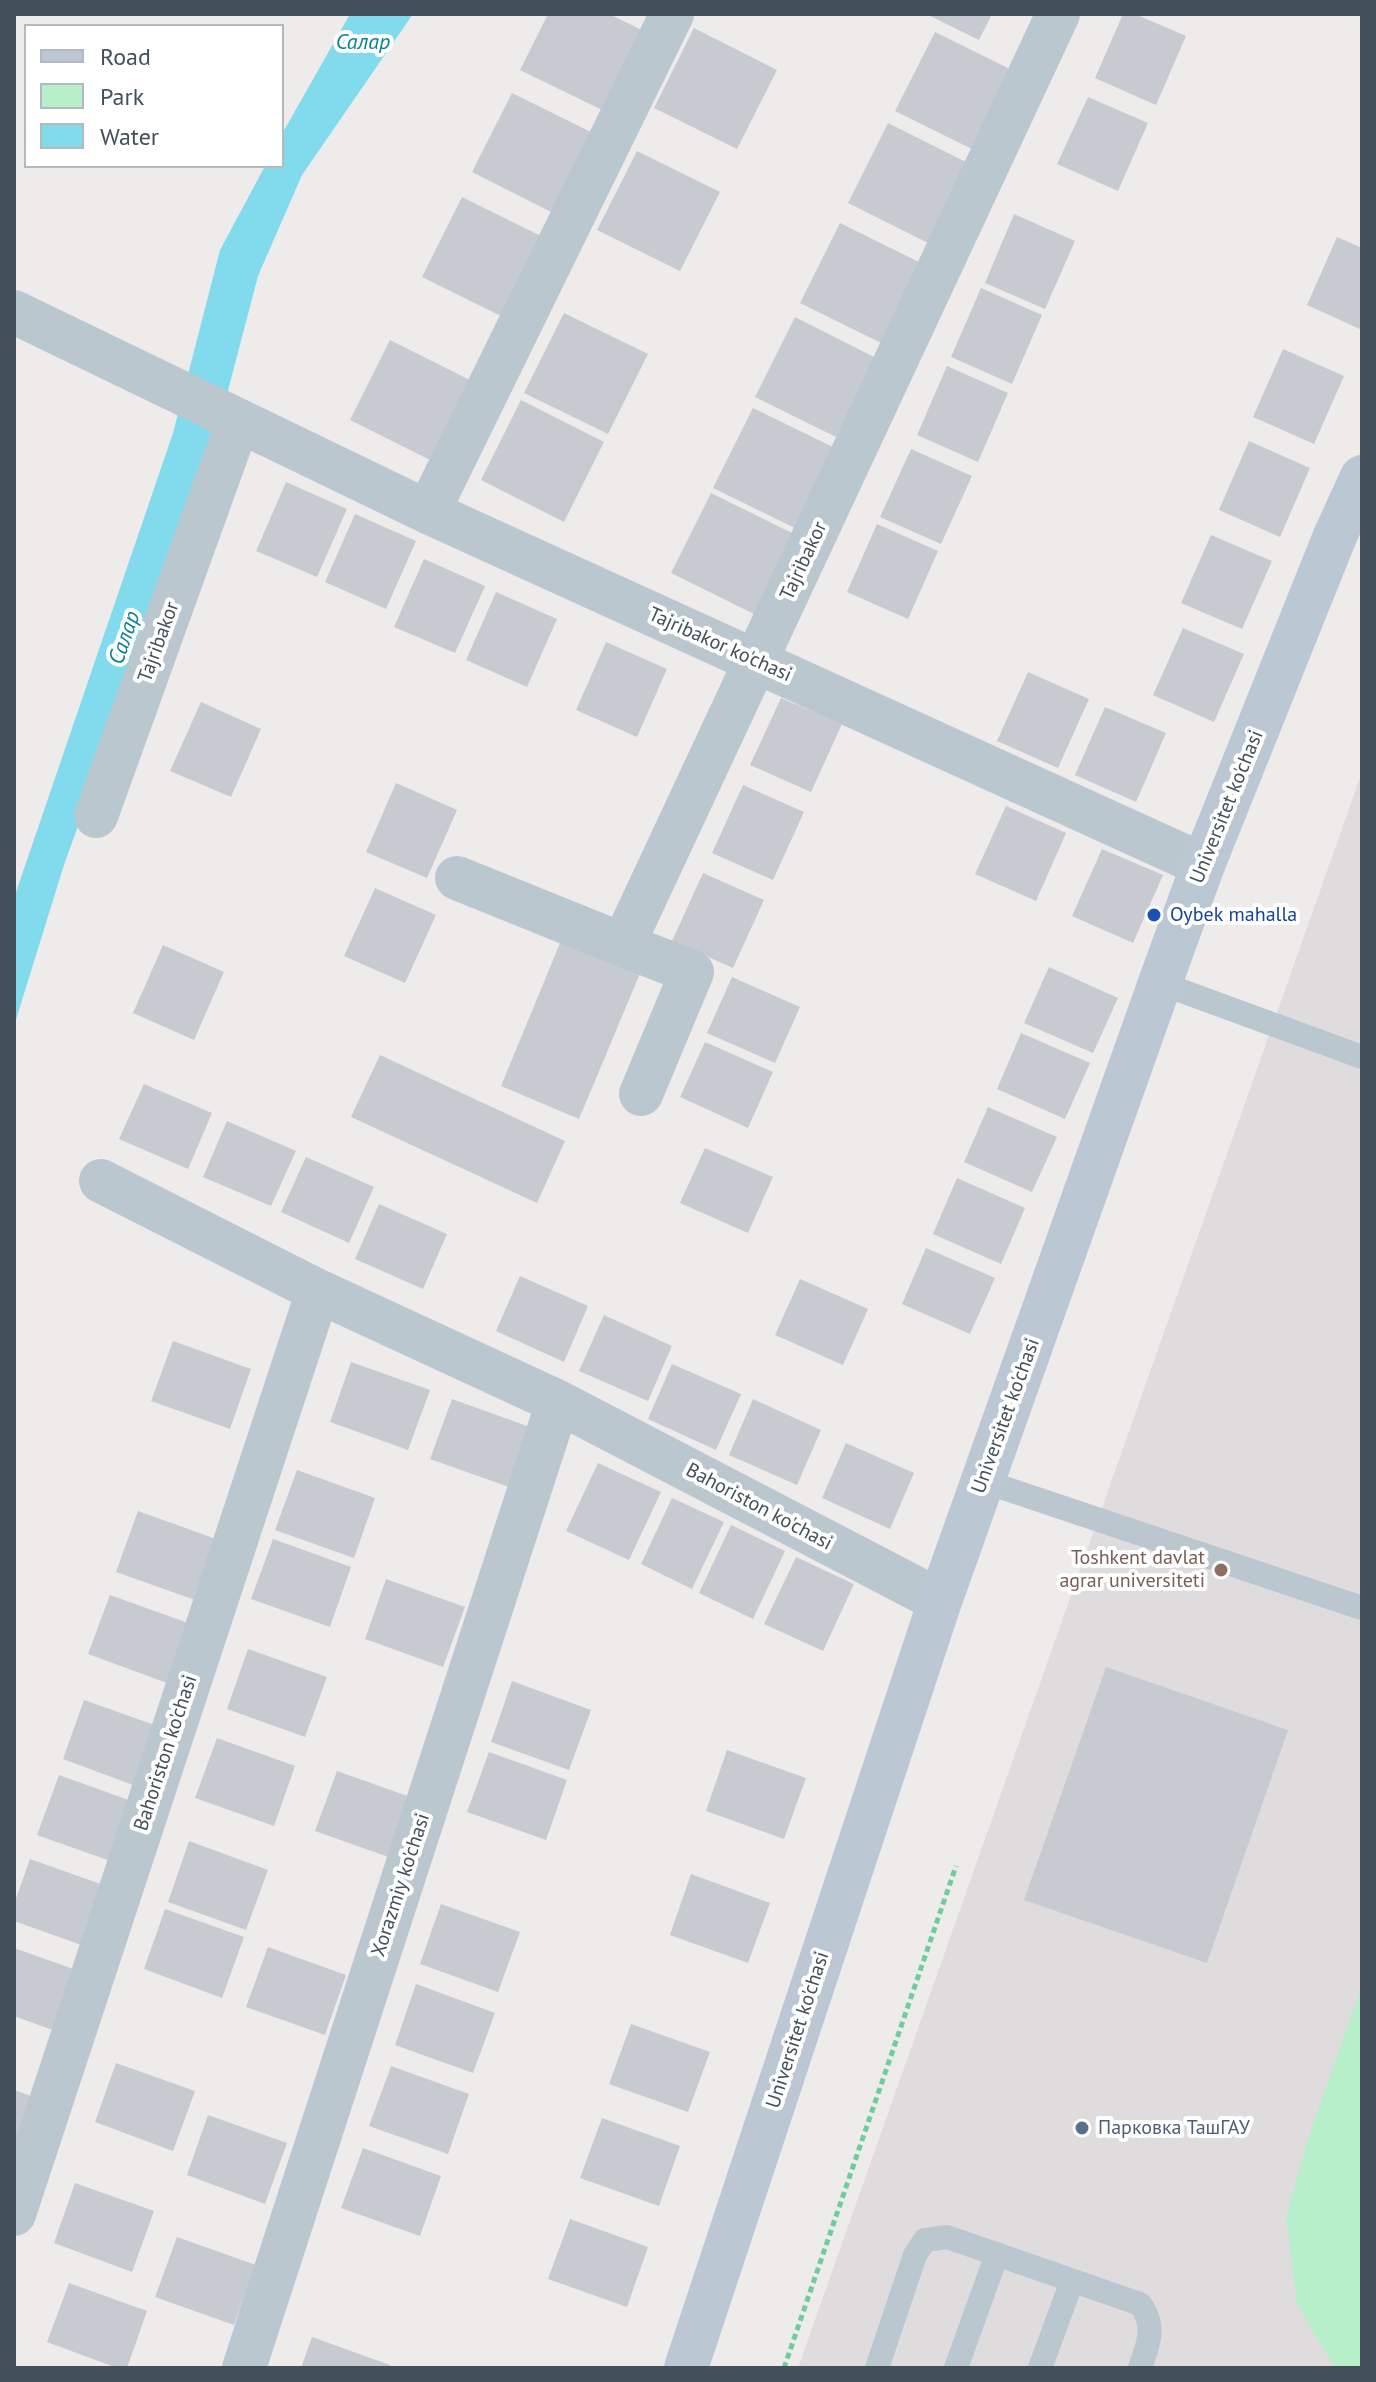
<!DOCTYPE html>
<html>
<head>
<meta charset="utf-8">
<style>
	body { margin:0 }
	#map { position:relative; width:1376px; height:2382px; overflow:hidden; background:#eeebeb; font-family:"PT Sans",sans-serif }
	canvas { display:block }
	.frame { position:absolute; inset:0; border:16px solid #435059; pointer-events:none }
	.legend { position:absolute; left:24px; top:24px; width:260px; height:144px; box-sizing:border-box; background:#fff; border:2px solid #b4b9bd; margin:0; padding:10px 14px; list-style:none; font-size:24px; color:#435059 }
	.legend li { display:flex; align-items:center; gap:16px; height:40px }
	.legend b { width:40px; border:2px solid #b4b9bd }
</style>
</head>
<body>
<div id="map">
<canvas width="1376" height="2382"></canvas>
<div class="frame"></div>
<ul class="legend">
<li><b style="height:10px;background:#bbc8d3"></b>Road</li>
<li><b style="height:22px;background:#b7efca"></b>Park</li>
<li><b style="height:22px;background:#82dbed"></b>Water</li>
</ul>
</div>
<script>
const context = document.querySelector('canvas').getContext('2d');
context.lineJoin = 'round';
function paint(path, color) { context.fillStyle = color; context.fill(path, 'evenodd'); }
function strokePath(path, color, width, dash) { context.strokeStyle = color; context.lineWidth = width; context.lineCap = dash ? 'butt' : 'round'; context.setLineDash(dash || []); context.stroke(path); }
function drawText(font, color, halo, rows, align = 'center') {
  context.font = font + ' "PT Sans",sans-serif'; context.lineWidth = 8; context.setLineDash([]); context.textBaseline = 'middle'; context.strokeStyle = halo; context.fillStyle = color; for (const [text, x, y, turn = 0] of rows) {
    context.save(); context.translate(x, y); context.rotate((+turn || 0) * Math.PI / 180); context.textAlign = isNaN(turn) ? turn : align; if (halo) context.strokeText(text, 0, 0); context.fillText(text, 0, 0); context.restore();
  }
}
paint(new Path2D(`
	M1362 772V2368H798Z`), '#dfdcdd');
paint(new Path2D(`
	M1362 1986V2368H1335L1297 2304 1286 2218 1308 2139Z`), '#b7efca');
paint(new Path2D(`
	M350 14H413L302 175 258 276 210 459 64 865 14 1026V898L173 433 220 250 265 166H282V134Z`), '#82dbed');
paint(new Path2D(`
	M548 14H609L644 31 604 111 520 70Z
	M926 14H992L979 40Z
	M1123 14H1135L1186 36 1156 105 1095 78Z
	M694 28 777 70 737 149 654 108Z
	M935 32 1018 73 978 152 895 111Z
	M512 93 595 134 555 214 472 172Z
	M1088 97 1148 123 1118 191 1057 164Z
	M888 123 972 165 932 245 848 203Z
	M637 151 720 192 680 271 597 230Z
	M462 197 545 238 505 318 422 277Z
	M1014 214 1075 241 1045 309 985 283Z
	M840 223 923 264 883 344 800 303Z
	M1337 237 1362 248V330L1307 305Z
	M981 288 1042 315 1012 384 951 357Z
	M564 313 648 354 608 434 524 393Z
	M795 317 878 359 838 438 755 397Z
	M390 340 474 382 434 462 350 420Z
	M1283 349 1344 376 1314 444 1253 417Z
	M947 366 1008 393 978 462 917 435Z
	M521 400 604 442 564 522 481 480Z
	M753 408 837 449 797 529 713 488Z
	M1249 441 1310 468 1280 537 1219 510Z
	M911 449 972 476 941 544 880 517Z
	M286 482 347 509 317 577 256 551Z
	M711 493 794 534 754 614 671 573Z
	M355 514 416 541 386 609 325 582Z
	M877 524 938 551 908 619 847 592Z
	M1211 535 1272 561 1242 629 1181 603Z
	M424 559 485 586 455 653 394 627Z
	M496 592 557 619 527 687 466 660Z
	M1183 628 1244 654 1214 722 1153 695Z
	M606 642 667 669 637 737 576 710Z
	M1028 672 1089 699 1058 768 997 741Z
	M781 698 842 724 811 792 750 765Z
	M201 702 261 729 231 797 170 771Z
	M1105 707 1166 733 1136 802 1075 775Z
	M396 783 457 810 427 878 366 852Z
	M743 785 804 812 773 880 712 853Z
	M1006 806 1066 833 1036 901 975 874Z
	M1102 849 1163 875 1133 943 1072 916Z
	M703 873 764 900 733 968 672 941Z
	M375 888 436 915 405 983 344 956Z
	M565 931 644 964 579 1119 501 1086Z
	M163 945 224 972 194 1040 133 1013Z
	M1049 967 1118 998 1093 1053 1024 1023Z
	M732 977 800 1007 775 1063 707 1033Z
	M1021 1033 1090 1063 1065 1119 997 1089Z
	M705 1042 773 1072 748 1128 680 1097Z
	M380 1055 565 1141 537 1203 351 1117Z
	M144 1084 212 1113 188 1169 119 1139Z
	M988 1107 1057 1137 1032 1192 964 1162Z
	M227 1121 296 1151 271 1206 203 1177Z
	M705 1148 773 1177 748 1233 680 1203Z
	M306 1157 374 1187 349 1243 281 1212Z
	M957 1178 1025 1208 1001 1264 933 1234Z
	M379 1204 447 1234 423 1289 355 1259Z
	M926 1248 995 1278 970 1334 902 1304Z
	M520 1276 588 1306 564 1362 496 1331Z
	M800 1279 868 1309 843 1365 775 1335Z
	M604 1315 672 1346 648 1401 579 1371Z
	M173 1341 251 1369 230 1429 151 1401Z
	M351 1362 430 1390 408 1450 330 1422Z
	M672 1364 741 1394 716 1450 648 1419Z
	M452 1399 530 1427 509 1487 430 1459Z
	M753 1399 821 1430 797 1485 729 1455Z
	M846 1443 914 1473 890 1529 822 1498Z
	M598 1463 661 1492 629 1560 566 1531Z
	M297 1470 375 1498 354 1558 275 1530Z
	M672 1498 724 1522 692 1589 641 1564Z
	M138 1511 216 1539 195 1600 116 1572Z
	M731 1525 785 1551 753 1619 699 1593Z
	M273 1539 351 1567 330 1627 251 1599Z
	M796 1557 854 1584 823 1651 764 1624Z
	M386 1579 465 1607 443 1667 365 1639Z
	M110 1595 188 1623 167 1683 88 1654Z
	M248 1649 327 1677 305 1737 227 1709Z
	M1106 1667 1288 1730 1207 1963 1024 1900Z
	M512 1681 591 1710 569 1770 491 1742Z
	M84 1700 163 1728 141 1788 63 1759Z
	M217 1738 295 1766 274 1826 195 1798Z
	M727 1750 806 1778 784 1839 706 1811Z
	M489 1752 567 1780 546 1840 467 1812Z
	M337 1771 416 1799 394 1859 315 1831Z
	M59 1775 137 1803 116 1863 37 1835Z
	M189 1841 268 1870 246 1930 168 1902Z
	M30 1859 109 1887 87 1947 14 1921V1904Z
	M691 1874 770 1903 748 1963 670 1935Z
	M441 1904 520 1932 498 1992 420 1964Z
	M165 1909 244 1937 222 1998 144 1969Z
	M268 1947 346 1975 325 2035 246 2007Z
	M14 1948 79 1971 58 2032 14 2016Z
	M416 1984 495 2013 473 2073 395 2045Z
	M631 2024 710 2052 688 2112 609 2084Z
	M116 2063 195 2091 173 2151 95 2122Z
	M391 2066 469 2094 448 2154 369 2126Z
	M14 2090 51 2103 14 2158Z
	M208 2115 287 2143 265 2204 187 2175Z
	M602 2118 680 2146 659 2206 580 2178Z
	M363 2148 441 2176 420 2236 341 2208Z
	M75 2183 154 2211 132 2272 54 2243Z
	M570 2219 648 2247 627 2307 548 2279Z
	M177 2237 256 2265 234 2325 155 2297Z
	M69 2283 147 2311 127 2368H117L47 2342Z
	M312 2337 390 2365 389 2368H301Z`), '#c8cad1');
strokePath(new Path2D(`
	M784 2368 956 1866`), '#6ecd9b', 5, [6, 4]);
strokePath(new Path2D(`
	M1160 983 1362 1057
	M983 1481 1362 1608
	M877 2368 915 2255 925 2240 947 2237 1140 2304C1157 2327 1148 2344 1140 2368
	M956 2368 997 2254
	M1040 2368 1072 2281`), '#bbc7cf', 24);
strokePath(new Path2D(`
	M14 312 428 512 1203 865
	M428 512 672 14
	M96 816 238 422
	M457 878 623 945 1058 14
	M623 945 692 972 641 1094
	M101 1181 318 1291 558 1402 940 1601
	M14 2214 318 1291
	M244 2368 558 1402`), '#bbc7cf', 44);
strokePath(new Path2D(`
	M686 2368 940 1601 1160 983 1203 865 1335 536 1362 477`), '#bbc8d3', 44);
for (const [x, y, r, color] of [
	[1154,915,8,"#1a4fb4"],
	[1221,1570,8,"#8d6e63"],
	[1082,2128,8,"#5c6f8a"]
]) { const dot = new Path2D(); dot.arc(x, y, r, 0, 2 * Math.PI); context.fillStyle = color; context.fill(dot); strokePath(dot, '#fff', 3); }
drawText('20px', '#435059', '#fff', [
	["Tajribakor",804,561,-65],
	["Tajribakor",159,642,-70],
	["Tajribakor ko'chasi",720,645,24],
	["Universitet ko'chasi",1227,807,-68],
	["Universitet ko'chasi",1006,1416,-70],
	["Bahoriston ko'chasi",759,1507,28],
	["Bahoriston ko'chasi",166,1753,-72],
	["Xorazmiy ko'chasi",401,1885,-72],
	["Universitet ko'chasi",798,2030,-72]
]);
drawText('20px', '#164399', '#fff', [
	["Oybek mahalla",1170,915]
], 'left');
drawText('20px', '#785e54', '#fff', [
	["Toshkent davlat",1205,1558],
	["agrar universiteti",1205,1581]
], 'right');
drawText('20px', '#4e5e75', '#fff', [
	["Парковка ТашГАУ",1098,2128]
], 'left');
drawText('italic 22px', '#0a8097', '#fff', [
	["Салар",363,43],
	["Салар",125,638,-71]
]);
</script>
</body>
</html>
